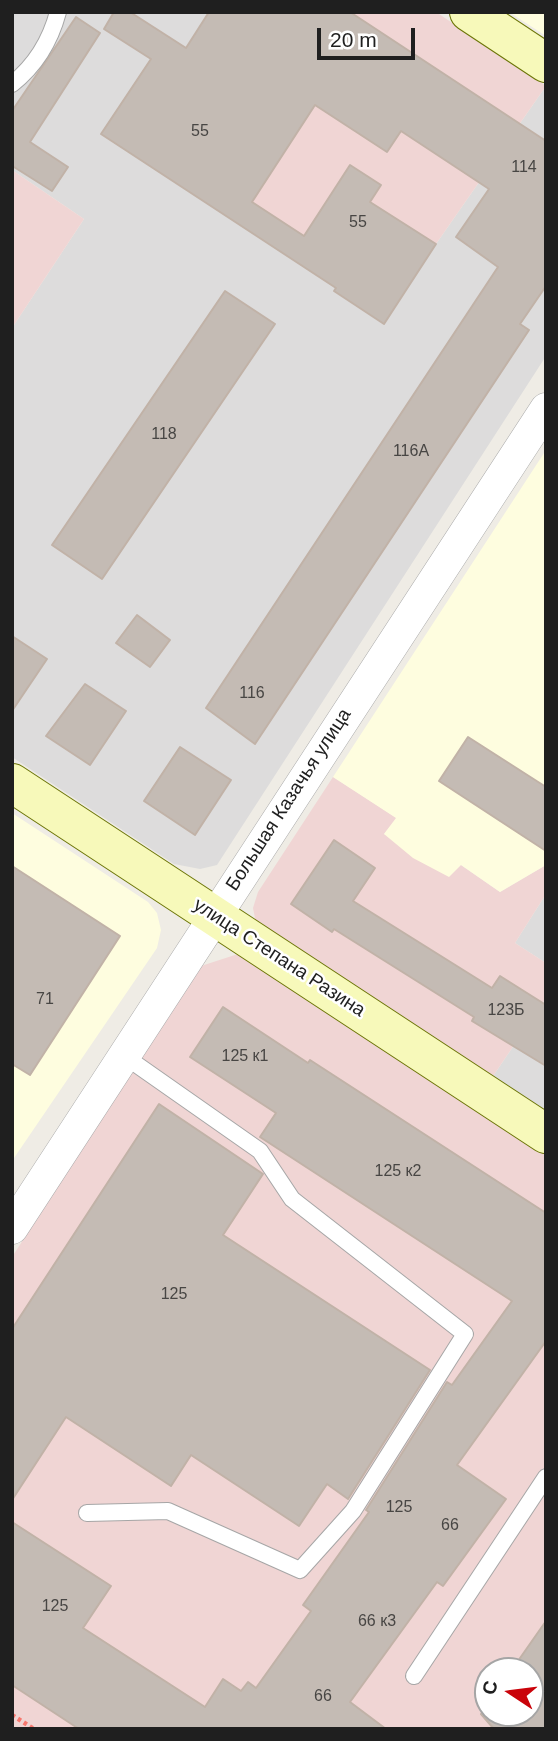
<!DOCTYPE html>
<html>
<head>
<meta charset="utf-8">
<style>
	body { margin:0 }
	#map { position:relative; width:558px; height:1741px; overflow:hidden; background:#efece5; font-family:Arial,sans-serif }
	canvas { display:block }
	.frame { position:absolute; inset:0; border:14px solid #1f1f1f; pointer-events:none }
	.north { position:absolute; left:474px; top:1657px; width:70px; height:70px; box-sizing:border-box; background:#fff; border:2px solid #a5a5a5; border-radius:50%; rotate:283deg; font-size:19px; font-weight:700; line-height:28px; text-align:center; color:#1f1f1f }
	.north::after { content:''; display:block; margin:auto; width:24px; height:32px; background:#ca030a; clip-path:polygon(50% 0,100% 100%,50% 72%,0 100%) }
	.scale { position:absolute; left:317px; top:28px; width:98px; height:32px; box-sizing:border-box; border:4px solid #1f1f1f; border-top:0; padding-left:9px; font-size:21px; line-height:24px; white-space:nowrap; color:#1f1f1f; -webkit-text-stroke:5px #fff; paint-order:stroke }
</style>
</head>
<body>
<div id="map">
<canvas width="558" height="1741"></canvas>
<div class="frame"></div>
<div class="north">С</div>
<div class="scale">20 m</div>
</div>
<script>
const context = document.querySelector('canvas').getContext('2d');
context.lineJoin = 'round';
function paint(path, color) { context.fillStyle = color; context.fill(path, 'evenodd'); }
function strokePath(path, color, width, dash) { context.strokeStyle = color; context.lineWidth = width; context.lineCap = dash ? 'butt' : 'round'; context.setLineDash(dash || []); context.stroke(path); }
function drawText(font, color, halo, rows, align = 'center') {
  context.font = font + ' Arial,sans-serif'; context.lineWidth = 5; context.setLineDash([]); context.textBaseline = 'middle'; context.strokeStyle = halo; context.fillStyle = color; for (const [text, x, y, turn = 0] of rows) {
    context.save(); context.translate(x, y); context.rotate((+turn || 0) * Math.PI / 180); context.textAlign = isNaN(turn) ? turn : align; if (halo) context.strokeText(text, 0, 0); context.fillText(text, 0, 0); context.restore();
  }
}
paint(new Path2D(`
	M12 12H209L164 81 102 134 321 278 436 244 546 86V356L217 865 200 869 174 864 12 757V328L84 219 12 170Z
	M546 894V963L515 943Z
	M546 998V1121L489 1082Z`), '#dddcdc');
paint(new Path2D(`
	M209 12H436L546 86 436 244 336 255 321 278 101 134 145 68 165 80Z
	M12 170 84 219 12 328Z
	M333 777 397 818 384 834 461 865 500 892 546 865V894L515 943 546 963V998L489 1082 256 923 253 908 258 892Z
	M238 954 546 1152V1729H12V1257L201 966ZM488 1671H530V1713H488Z`), '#f0d5d4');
paint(new Path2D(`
	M509 12H546V36Z
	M546 450V865L500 892 461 865 449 877 413 858 384 834 396 818 333 777Z
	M12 813 148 902 157 913 161 930 157 948 12 1161Z`), '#fefddf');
const building = new Path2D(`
	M114 12H130L186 48 209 12H350L546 141V286L520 324 529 330 255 744 206 708 498 267 456 237 489 189 401 131 387 152 315 105 252 202 304 236 350 165 381 185 370 202 436 244 384 324 334 291 336 288 101 134 151 59 104 29Z
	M76 17 100 33 30 142 68 167 52 191 14 167 12 169V111Z
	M225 291 275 324 102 579 52 545Z
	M137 615 170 640 150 667 116 643Z
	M12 636 47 659 12 711Z
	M85 684 126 711 90 765 46 736Z
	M468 737 546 787V851L439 781Z
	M180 747 231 780 195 835 144 801Z
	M334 840 375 868 353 901 492 988 500 976 546 1005V1066L472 1021 474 1017 334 929 332 932 291 904Z
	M12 866 120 936 30 1075 12 1064Z
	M223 1007 308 1063 310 1060 546 1213V1341L457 1465 506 1499 443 1586 437 1582 350 1702 386 1729H79L12 1685V1522L111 1586 83 1628 205 1707 223 1679 241 1691 248 1682 256 1688 311 1611 303 1605 369 1512 366 1510 447 1382 452 1385 512 1301 260 1137 276 1113 190 1057Z
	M159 1104 263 1174 223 1235 430 1370 348 1499 327 1484 299 1526 191 1455 171 1486 66 1417 12 1500V1329Z
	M546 1621V1729H494L481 1714 488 1704V1713H530V1671H511Z`);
paint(building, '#c4bbb4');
strokePath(building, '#c1b2a7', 2);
const service = new Path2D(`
	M12 84C36 65 50 42 58 12
	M87 1513 168 1511 300 1570 353 1511 465 1334 292 1199 260 1151 123 1055
	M414 1676 546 1477`);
const minor = new Path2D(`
	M12 1228 546 409`);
const secondary = new Path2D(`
	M469 12 546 63
	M12 783 546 1134`);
strokePath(service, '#a6a6a6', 18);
strokePath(minor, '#a6a6a6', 33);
strokePath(secondary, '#6c7507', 40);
strokePath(new Path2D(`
	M12 1715 34 1729`), '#f8776e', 4.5, [3.5, 3.5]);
strokePath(service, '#fff', 16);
strokePath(minor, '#fff', 32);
strokePath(secondary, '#f7f9ba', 38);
drawText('16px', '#484644', null, [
	["55",200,132],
	["114",524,168],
	["55",358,223],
	["118",164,435],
	["116А",411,452],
	["116",252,694],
	["71",45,1000],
	["123Б",506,1011],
	["125 к1",245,1057],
	["125 к2",398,1172],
	["125",174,1295],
	["125",399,1508],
	["66",450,1526],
	["125",55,1607],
	["66 к3",377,1622],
	["66",323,1697]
]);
drawText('19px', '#1f1f1f', '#fff', [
	["Большая Казачья улица",289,800,-57],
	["улица Степана Разина",279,958,33]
]);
</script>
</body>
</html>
